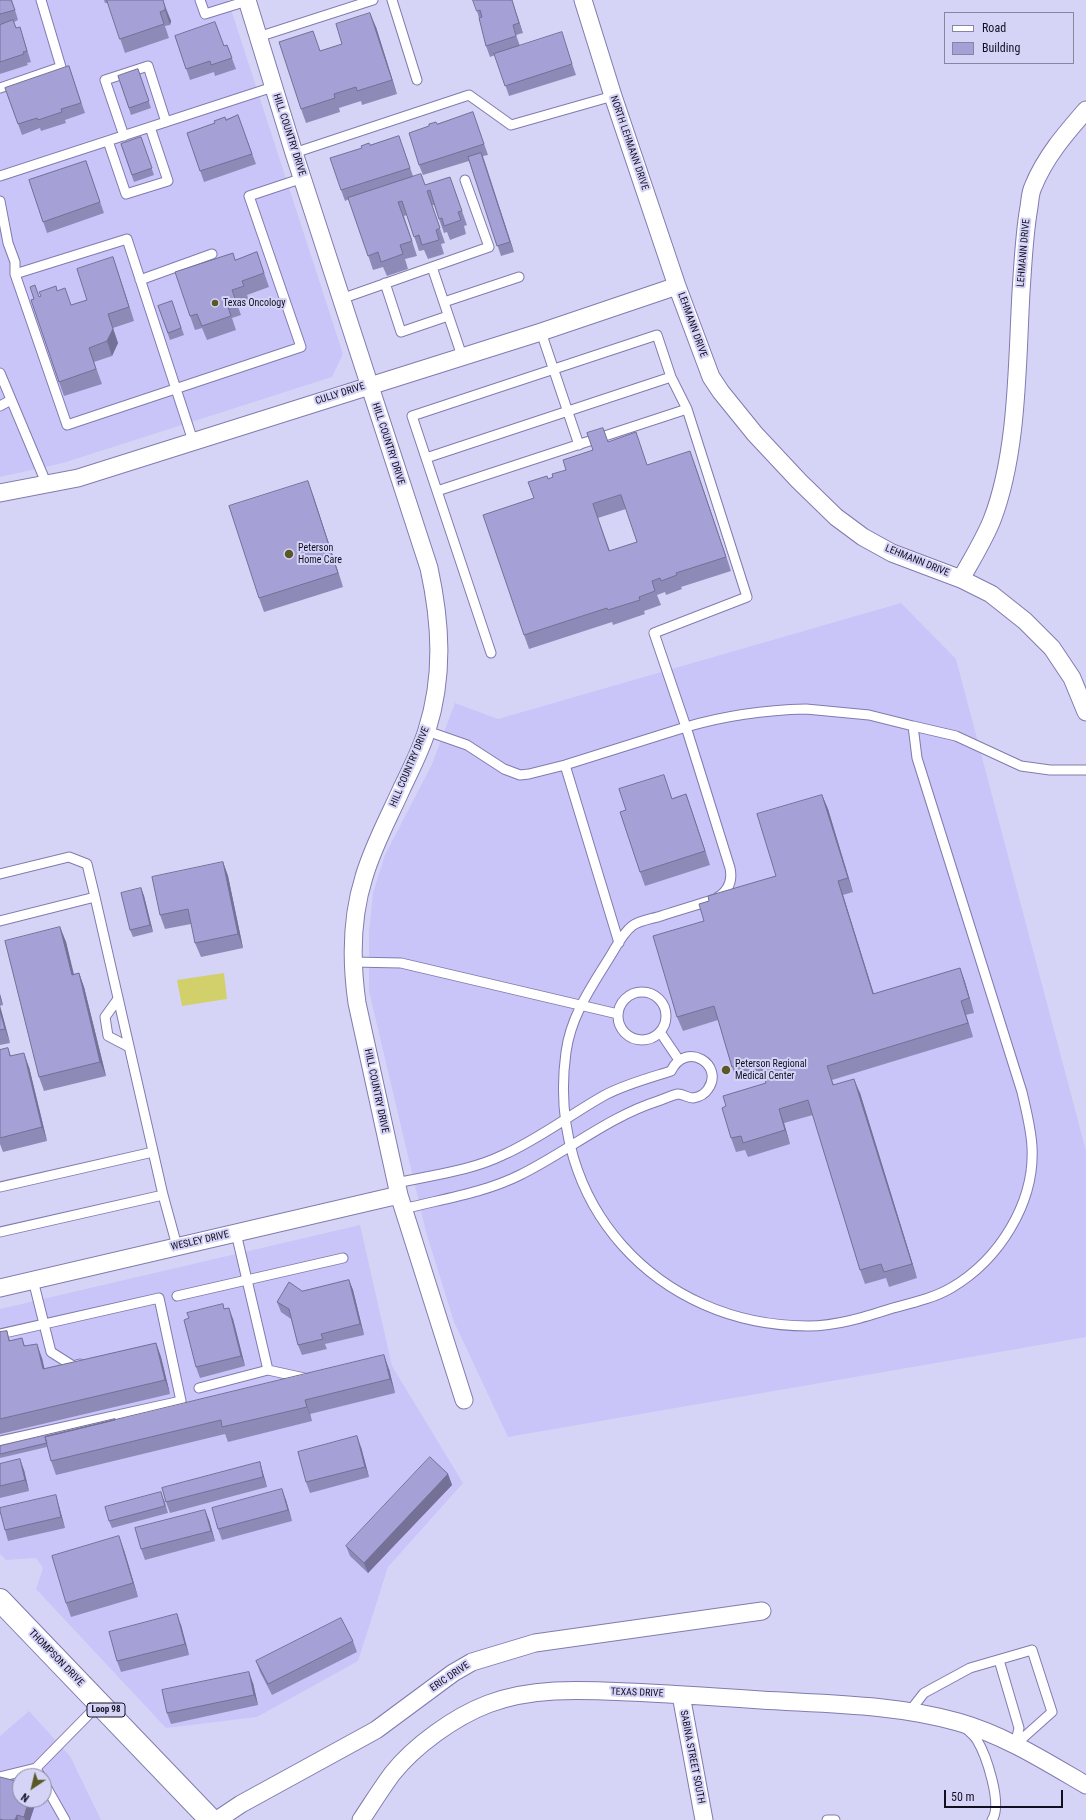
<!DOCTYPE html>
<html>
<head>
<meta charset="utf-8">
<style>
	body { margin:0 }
	#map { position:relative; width:1086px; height:1820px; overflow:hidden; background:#d6d4f6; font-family:"Roboto Condensed",sans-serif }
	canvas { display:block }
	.legend { position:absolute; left:944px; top:12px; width:130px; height:52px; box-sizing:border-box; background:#d6d4f6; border:1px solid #8885a2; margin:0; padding:5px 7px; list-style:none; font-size:12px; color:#120f23 }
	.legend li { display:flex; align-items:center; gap:8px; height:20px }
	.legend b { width:20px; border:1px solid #8885a2 }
	.north { position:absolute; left:12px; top:1768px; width:40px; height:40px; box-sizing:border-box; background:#d6d4f6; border:1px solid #8885a2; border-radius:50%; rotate:215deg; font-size:11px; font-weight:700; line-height:16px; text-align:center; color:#120f23 }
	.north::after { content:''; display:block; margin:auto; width:14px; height:18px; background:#5a5926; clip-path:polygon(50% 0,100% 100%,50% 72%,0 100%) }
	.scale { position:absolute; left:944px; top:1790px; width:119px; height:18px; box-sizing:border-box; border:2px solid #120f23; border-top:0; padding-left:5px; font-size:12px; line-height:14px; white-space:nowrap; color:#120f23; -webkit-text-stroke:3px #d6d4f6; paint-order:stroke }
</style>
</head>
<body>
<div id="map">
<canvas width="1086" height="1820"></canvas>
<ul class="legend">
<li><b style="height:5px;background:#fff"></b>Road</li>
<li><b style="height:11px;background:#a5a0d6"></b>Building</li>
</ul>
<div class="north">N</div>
<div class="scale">50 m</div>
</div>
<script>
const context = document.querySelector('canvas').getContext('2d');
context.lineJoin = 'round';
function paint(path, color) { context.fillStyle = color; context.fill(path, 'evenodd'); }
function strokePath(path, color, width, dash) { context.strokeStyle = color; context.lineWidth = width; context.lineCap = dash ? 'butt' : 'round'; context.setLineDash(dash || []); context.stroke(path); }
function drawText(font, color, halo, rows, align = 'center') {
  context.font = font + ' "Roboto Condensed",sans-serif'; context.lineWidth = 4; context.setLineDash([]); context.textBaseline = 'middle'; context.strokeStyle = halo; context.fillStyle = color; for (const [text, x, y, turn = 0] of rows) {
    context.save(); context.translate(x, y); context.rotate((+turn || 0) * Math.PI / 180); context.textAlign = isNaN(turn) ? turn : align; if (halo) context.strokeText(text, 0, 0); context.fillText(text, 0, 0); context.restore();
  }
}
paint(new Path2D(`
	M0 0H228L343 354 332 377 63 463 0 477Z
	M901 603 956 659 1086 1151V1337L508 1437 454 1322 426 1232 369 991V931L373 893 385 855 432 764 455 703 498 719Z
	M360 1225 392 1366 463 1483 388 1567 358 1661 257 1717 166 1728 36 1589 43 1568 36 1558 6 1560 0 1554V1309Z
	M29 1711 70 1756 101 1820H0V1736ZM20 1776H44V1800H20Z`), '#c9c5f8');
paint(new Path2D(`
	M224 973 227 999 182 1006 177 980Z`), '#d2d06b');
const service = new Path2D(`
	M200 0 205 14 247 1
	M392 0 417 80
	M258 37 373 0
	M0 88 61 67 41 0
	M124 136 105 80 148 66 166 122
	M108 141 126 194 168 181 150 127
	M294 153 469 95 511 125 613 96
	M0 176 273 87
	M0 201 8 243 15 262V274L67 425 301 347 249 196 303 178
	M432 267 462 356
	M15 274 127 239 193 441
	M140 280 212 254
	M385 283 401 332 448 316
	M341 299 489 247 465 180
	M444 302 519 277
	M541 332 579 445
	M0 373 47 485
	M0 406 11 400
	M426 458 671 377
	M437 491 687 409
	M806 709 869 715 913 726 917 758 1022 1092C1026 1110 1031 1128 1032 1147 1035 1203 999 1260 951 1288 934 1298 912 1303 893 1308 865 1317 837 1326 808 1326 657 1326 545 1203 566 1052 571 1015 592 986 611 955 617 945 623 933 632 926 640 920 652 919 661 916 679 910 697 905 715 899 728 892 733 882 730 868L686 727C727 715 763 710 806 709Z
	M913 726 956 736 1021 766 1050 770H1086
	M427 731 467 745 504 769 520 775 529 774 565 765 686 727 654 633 747 597 687 409 671 377 657 335 412 416 491 653
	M565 765 619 943
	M0 874 69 857 87 864 95 897 0 921
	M95 897 163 1195 177 1246
	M353 962 401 963 618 1014
	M618 1016a24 24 0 1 1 48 0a24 24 0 1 1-48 0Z
	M118 999 105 1017 108 1036 129 1047
	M660 1032 679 1060
	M397 1183C432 1175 470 1171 503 1155 539 1139 571 1114 605 1095 626 1084 649 1078 671 1071 686 1040 725 1065 708 1089 705 1094 699 1097 693 1098 688 1098 683 1094 678 1094 672 1095 664 1099 658 1101 608 1117 567 1152 520 1175 484 1193 442 1199 403 1209
	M0 1187 153 1152
	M0 1232 163 1195
	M236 1233 268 1370 309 1379
	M33 1280 51 1352 73 1366 80 1364
	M177 1296 343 1258
	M0 1334 159 1298 181 1401 0 1441
	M199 1388 268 1370
	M999 1660 1019 1728 1015 1745
	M909 1712 924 1693 970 1668 1032 1650 1052 1712 1015 1745
	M966 1728C969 1732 974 1735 977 1740 986 1755 1003 1804 992 1820
	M36 1768 99 1704
	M0 1777 36 1768 40 1776
	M44 1783 65 1820
	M827 1820H835`);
const minor = new Path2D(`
	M247 0 294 153 429 568C441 623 444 676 427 730 421 750 411 769 402 788 389 817 373 846 364 877 351 918 351 961 357 1003L399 1195 464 1400
	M583 0 613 96 677 286 711 377 721 392 755 434 799 481 836 517 863 537 892 553 961 579C972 559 984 540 992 520 1018 453 1017 363 1021 292 1023 264 1024 235 1029 207 1030 201 1030 193 1033 187 1045 157 1066 133 1086 110
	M0 493 78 478 541 332 677 286
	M961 579 991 594 1025 621 1052 648 1072 678 1086 712
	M0 1288 399 1195
	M681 1695 704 1820
	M217 1820 241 1804 376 1730 453 1673 472 1662 535 1643 762 1611
	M361 1820C371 1805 381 1789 392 1774 414 1746 454 1717 488 1704 533 1687 582 1690 629 1692 673 1694 717 1697 761 1700 826 1704 894 1704 958 1722 1004 1735 1045 1761 1086 1785`);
const primary = new Path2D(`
	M0 1600 211 1820`);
strokePath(service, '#807baf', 11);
strokePath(minor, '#807baf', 19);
strokePath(primary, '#807baf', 24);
strokePath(service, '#fff', 9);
strokePath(minor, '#fff', 17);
strokePath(primary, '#fff', 22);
paint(new Path2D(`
	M0 0H12L18 20 14 22 16 28 20 27 31 62 27 63 28 65 0 74Z
	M104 0H163L171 21 170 25 165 26 169 38 125 53 108 3H105Z
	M512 0 523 33 516 35 520 46 565 43 576 75 509 96 495 55 490 57 486 46 479 18 477 11Z
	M376 27 397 94 362 105 361 101 339 108 340 112 306 123 301 109 320 51 342 44Z
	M175 36 224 46 227 45 236 69 215 76 214 72 190 80Z
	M69 66 85 113 65 120 66 123 41 131 40 128 22 135 5 88Z
	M138 69 151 108 131 115 118 76Z
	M473 112 488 155 483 156 514 252 501 256 469 161 423 175 419 165 437 124Z
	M238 115 256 164 204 182 187 133Z
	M399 136 413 176 425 185 450 177 467 225 464 226 466 234 450 240 447 232 444 233 434 205H432L445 243 441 244 444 254 428 259 424 250 419 251 407 215 404 216 417 256 405 259 408 269 387 276 383 267 373 270 349 199 345 201 341 190 370 145Z
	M141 137 154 175 134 182 121 144Z
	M86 161 104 213 47 233 29 180Z
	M257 252 269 287 247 295 249 301 237 304 241 315 232 318 236 330 207 340 202 328 195 330 190 316 235 260Z
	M113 257 134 321 113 328 118 343 112 356 94 362 102 384 64 396 59 382 39 297 58 291 71 305 87 300Z
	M172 301 184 335 170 340 158 306Z
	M608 442 647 465H695L731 571 681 587 682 589 666 595 665 592 657 595 661 605 644 611 645 614 613 625 612 622 529 649 524 635 534 498 548 479 553 477 566 470 593 450ZM626 509 637 542 610 551 598 518Z
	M313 495 343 587 264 612 259 598Z
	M686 794 710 865 645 886 640 872 673 798Z
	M822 795 828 809 853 892 843 895 874 994 960 968 965 982 974 1013 966 1015 973 1037 832 1080 834 1085 860 1093 917 1278 889 1287 886 1278 865 1284 860 1270 813 1115 784 1123 790 1144 748 1157 745 1150 736 1152 731 1138 726 1106 766 1083 763 1074 737 1081 732 1067 718 1020 683 1031 677 1017 709 901 776 876Z
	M223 862 228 876 243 948 201 957 195 943 191 924 165 929 160 915Z
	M141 888 144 896 153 932 133 937 130 930Z
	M60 927 66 942 74 974 79 973 84 987 106 1076 44 1091 39 1077Z
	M0 994 3 1005 0 1006 10 1043 0 1045Z
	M8 1048 11 1056 29 1067 47 1141 3 1152 0 1144V1050Z
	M349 1280 353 1290 364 1335 325 1344 327 1349 302 1355 298 1345 291 1319 281 1312 277 1302 302 1291Z
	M225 1309 233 1319 245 1366 200 1378 196 1367Z
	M7 1331 10 1341 22 1338 25 1346 42 1358 44 1369 156 1343 161 1357 170 1394 0 1434V1332Z
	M389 1369 395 1393 310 1414 312 1421 228 1442 225 1434 56 1475 51 1461 47 1447 0 1458V1446L116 1420Z
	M361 1447 369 1477 310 1493 306 1482Z
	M260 1462 263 1473 267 1487 170 1513 166 1502Z
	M0 1464 24 1470 29 1491 0 1498Z
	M448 1474 452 1485 368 1573 350 1556 346 1546Z
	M164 1499 168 1513 112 1528 109 1521Z
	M286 1500 292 1521 222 1540 218 1529Z
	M59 1506 65 1528 8 1541 5 1530Z
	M209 1520 215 1541 145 1560 141 1549Z
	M124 1550 138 1597 71 1617 66 1603Z
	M181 1625 189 1655 121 1672 117 1661Z
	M353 1641 357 1652 272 1695 260 1672 256 1661Z
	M253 1683 258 1705 171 1724 167 1713Z
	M0 1777 20 1800H33L35 1805 30 1820H0Z`), '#8e8ab8');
paint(new Path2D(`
	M512 0 514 7 523 33 519 23Z
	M165 7 171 21 170 25 165 10Z
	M370 13 376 27 397 94 392 80Z
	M481 153 485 164 514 252 510 242Z
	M113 257 118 272 134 321 129 307Z
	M108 314 118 343 112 356 107 341Z
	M690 451 695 465 731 571 726 557Z
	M308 481 313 495 343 587 338 573Z
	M686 794 691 808 710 865 705 851Z
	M822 795 828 809 853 892 848 878Z
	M223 862 228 876 243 948 238 934Z
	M838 881 843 895 878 1008 873 994Z
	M141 888 144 896 153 932 150 925Z
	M60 927 66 942 77 989 72 975Z
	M960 968 965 982 974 1013 969 998Z
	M79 973 84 987 106 1076 100 1062Z
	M0 994 3 1005 0 998Z
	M961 1001 966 1015 973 1037 968 1023Z
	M0 1006 10 1043 5 1029 0 1011Z
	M24 1053 29 1067 47 1141 42 1127Z
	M854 1079 860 1093 917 1278 912 1264Z
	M779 1109 784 1123 790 1144 785 1130Z
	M349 1280 353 1290 364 1335 360 1324Z
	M229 1308 233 1319 245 1366 241 1356Z
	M156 1343 161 1357 170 1394 165 1380Z
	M37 1344 42 1358 48 1383 43 1369Z
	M384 1355 389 1369 395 1393 390 1379Z
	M305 1400 310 1414 312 1421 307 1407Z
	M357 1436 361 1447 369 1477 365 1467Z
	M20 1459 24 1470 29 1491 25 1480Z
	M260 1462 263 1473 267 1487 263 1477Z
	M448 1474 452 1485 368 1573 364 1563Z
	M282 1489 286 1500 292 1521 288 1510Z
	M56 1495 65 1528 61 1517Z
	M205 1510 209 1520 215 1541 211 1531Z
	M119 1536 124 1550 138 1597 133 1583Z
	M177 1614 181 1625 189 1655 185 1644Z
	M249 1672 253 1683 258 1705 254 1695Z
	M28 1800H33L35 1805 30 1820H25L24 1817Z
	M17 1815 18 1820H15Z`), '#747096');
const building = new Path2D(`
	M0 0H11L15 10 0 14Z
	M107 0H163L165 7V10L160 12 164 24 120 39Z
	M473 0H512L519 23 513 25 516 36 486 46 479 18 482 17 480 10 477 11Z
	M370 13 392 80 357 91 356 87 334 94 335 98 301 109 279 42 313 31 320 51 342 44 336 24Z
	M13 20 16 28 20 27 27 51 23 52 24 54 0 62V25Z
	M215 22 224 46 227 45 232 58 211 65 210 61 186 69 175 36Z
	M562 32 572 64 505 86 494 54Z
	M69 66 81 103 61 109 62 112 38 120 37 118 18 124 5 88Z
	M138 69 149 101 129 108 118 76Z
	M473 112 484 144 419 165 409 133 429 126V124L436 122 437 124Z
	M238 115 252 154 200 171 187 133 215 123 214 121 225 117 226 120Z
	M399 136 410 168 341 190 330 158 362 148 361 146 369 143 370 145Z
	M141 137 152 168 132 175 121 144Z
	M481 153 510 242 497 246 468 157Z
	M86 161 100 202 43 222 29 180Z
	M421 174 425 185 450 177 462 211 458 212 461 220 444 226 442 218 439 219 430 190 427 191 440 228 436 230 439 240 422 245 419 235 414 237 402 201 398 202 412 241 400 245 403 254 381 262 378 252 368 256 348 198Z
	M257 252 264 273 242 281 244 286 232 290 236 301 227 304 231 316 202 326 197 314 190 316 175 272 233 253 235 260Z
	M113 257 129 307 108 314 113 329 107 341 89 348 96 369 59 382 31 300 34 299 30 287 35 285 39 297 41 296 39 292 56 286 57 291 65 288 71 305 87 300 77 269Z
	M172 301 181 328 168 333 158 306Z
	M603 428 608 442 636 432 647 465 690 451 726 557 676 573 677 575 661 581 660 578 652 581 655 591 639 597 640 600 608 610 607 608 524 635 483 515 534 498 528 482 547 476 548 479 553 477 552 474 566 470 563 460 593 450 587 433ZM621 495 637 542 609 551 593 504Z
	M308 481 338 573 259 598 229 506Z
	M664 775 672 799 686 794 705 851 640 872 620 812 626 810 619 789Z
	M822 795 848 878 838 881 873 994 960 968 969 998 961 1001 968 1023 827 1066 833 1085 854 1079 912 1264 884 1272 881 1264 860 1270 808 1100 779 1109 785 1130 743 1143 741 1136 731 1138 722 1108 726 1106 723 1096 766 1083 759 1060 732 1067 714 1006 677 1017 653 936 704 921 699 904 709 901 708 896 776 876 757 814Z
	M223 862 238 934 195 943 188 909 160 915 152 877Z
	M141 888 150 925 130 930 121 893Z
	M60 927 72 975 79 973 100 1062 39 1077 5 941Z
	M0 1011 5 1029 0 1030Z
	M8 1048 10 1056 24 1053 42 1127 0 1138V1050Z
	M349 1280 360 1324 321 1334 323 1339 298 1345 289 1309 277 1302 289 1282 302 1291Z
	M223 1304 224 1309 229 1308 241 1356 196 1367 184 1320 189 1318 187 1313Z
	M7 1331 9 1341 22 1338 24 1346 37 1344 43 1369 156 1343 165 1380 0 1419V1332Z
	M384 1355 390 1379 305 1400 307 1407 222 1427 221 1420 51 1461 45 1437Z
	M115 1419V1420L45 1437 47 1443 0 1454V1446Z
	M357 1436 365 1467 306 1482 298 1452Z
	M430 1457 448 1474 364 1563 346 1546Z
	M20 1459 25 1480 0 1486V1464Z
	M260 1462 263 1477 166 1502 162 1488Z
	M282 1489 288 1510 218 1529 212 1508Z
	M161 1492 165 1506 109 1521 105 1507Z
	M56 1495 61 1517 5 1530 0 1511V1508Z
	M205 1510 211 1531 141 1549 135 1528Z
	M119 1536 133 1583 66 1603 52 1556Z
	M177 1614 185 1644 117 1661 109 1632Z
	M341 1618 353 1641 268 1684 256 1661Z
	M249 1672 254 1695 167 1713 162 1690Z
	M0 1777 20 1782V1800H29L24 1817 17 1815 15 1820H3L0 1819Z`);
paint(building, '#a5a0d6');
strokePath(building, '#747096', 1);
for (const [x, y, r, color] of [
	[215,303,4,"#5a5926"],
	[289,554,5,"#5a5926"],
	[726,1070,5,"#5a5926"]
]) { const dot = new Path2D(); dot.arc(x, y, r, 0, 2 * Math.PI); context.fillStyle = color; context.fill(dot); strokePath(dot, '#d6d4f6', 1.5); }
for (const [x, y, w] of [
	[106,1710,38]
]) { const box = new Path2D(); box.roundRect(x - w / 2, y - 7, w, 14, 3); context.fillStyle = '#d6d4f6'; context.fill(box); strokePath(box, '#120f23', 1); }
drawText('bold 9px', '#120f23', null, [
	["Loop 98",106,1710]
]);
drawText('10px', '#120f23', '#d6d4f6', [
	["HILL COUNTRY DRIVE",289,135,72],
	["NORTH LEHMANN DRIVE",629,143,71],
	["LEHMANN DRIVE",1024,253,-85],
	["LEHMANN DRIVE",692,325,70],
	["CULLY DRIVE",340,394,-18],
	["HILL COUNTRY DRIVE",388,444,72],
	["LEHMANN DRIVE",917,561,22],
	["HILL COUNTRY DRIVE",410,767,-67],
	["HILL COUNTRY DRIVE",376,1091,78],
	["WESLEY DRIVE",200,1241,-13],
	["THOMPSON DRIVE",56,1658,46],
	["ERIC DRIVE",450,1677,-34],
	["TEXAS DRIVE",637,1693,2],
	["SABINA STREET SOUTH",692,1757,79]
]);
drawText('10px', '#120f23', '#d6d4f6', [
	["Texas Oncology",223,303],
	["Peterson",298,548],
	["Home Care",298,560],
	["Peterson Regional",735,1064],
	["Medical Center",735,1076]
], 'left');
</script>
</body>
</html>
